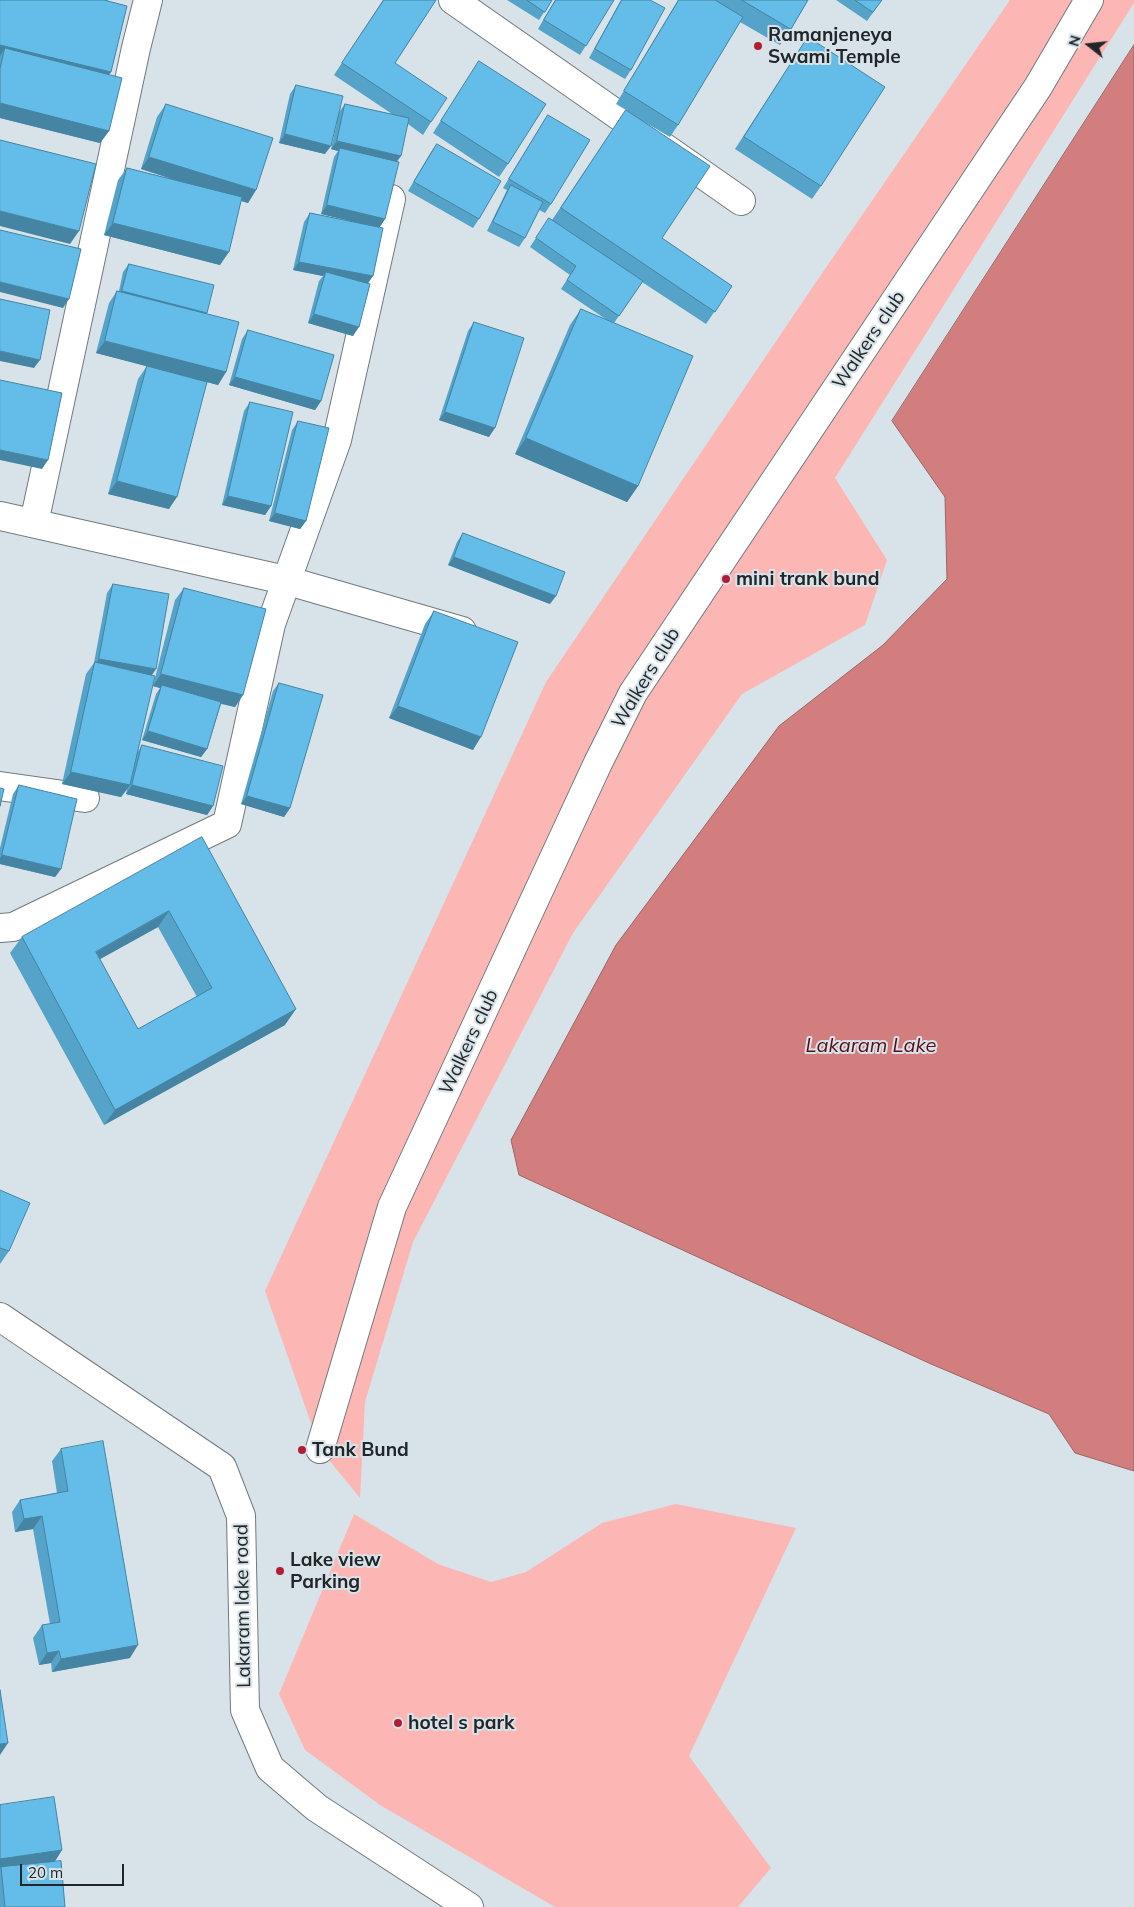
<!DOCTYPE html>
<html>
<head>
<meta charset="utf-8">
<style>
	body { margin:0 }
	#map { position:relative; width:1134px; height:1907px; overflow:hidden; background:#d7e3e9; font-family:Mulish,sans-serif }
	canvas { display:block }
	.north { position:absolute; left:1064px; top:20px; width:50px; height:50px; -webkit-text-stroke:4px #d7e3e9; paint-order:stroke; rotate:286deg; font-size:14px; font-weight:700; line-height:20px; text-align:center; color:#222629 }
	.north::after { content:''; display:block; margin:auto; width:18px; height:22px; background:#222629; clip-path:polygon(50% 0,100% 100%,50% 72%,0 100%) }
	.scale { position:absolute; left:20px; top:1864px; width:104px; height:22px; box-sizing:border-box; border:2px solid #222629; border-top:0; padding-left:6px; font-size:15px; line-height:18px; white-space:nowrap; color:#222629; -webkit-text-stroke:4px #d7e3e9; paint-order:stroke }
</style>
</head>
<body>
<div id="map">
<canvas width="1134" height="1907"></canvas>
<div class="north">N</div>
<div class="scale">20 m</div>
</div>
<script>
const context = document.querySelector('canvas').getContext('2d');
context.lineJoin = 'round';
function paint(path, color) { context.fillStyle = color; context.fill(path, 'evenodd'); }
function strokePath(path, color, width, dash) { context.strokeStyle = color; context.lineWidth = width; context.lineCap = dash ? 'butt' : 'round'; context.setLineDash(dash || []); context.stroke(path); }
function drawText(font, color, halo, rows, align = 'center') {
  context.font = font + ' Mulish,sans-serif'; context.lineWidth = 4; context.setLineDash([]); context.textBaseline = 'middle'; context.strokeStyle = halo; context.fillStyle = color; for (const [text, x, y, turn = 0] of rows) {
    context.save(); context.translate(x, y); context.rotate((+turn || 0) * Math.PI / 180); context.textAlign = isNaN(turn) ? turn : align; if (halo) context.strokeText(text, 0, 0); context.fillText(text, 0, 0); context.restore();
  }
}
paint(new Path2D(`
	M1010 0H1134V3L835 478 887 560 865 625 742 694 573 933 413 1242 365 1402 360 1498 320 1449 265 1291 546 682 814 285Z
	M676 1504 796 1528 689 1756 771 1868 738 1907H555L380 1805 305 1750 279 1694 354 1514 438 1564 491 1582 526 1572 602 1523Z`), '#fcb7b5');
const water = new Path2D(`
	M1134 45V1471L1075 1453 1049 1414 931 1364 519 1175 511 1140 616 945 779 726 883 645 947 579 945 497 892 421Z`);
paint(water, '#d37e7e');
strokePath(water, '#9e6464', 1);
const minor = new Path2D(`
	M453 0 741 201
	M0 516 285 580 462 631
	M34 523 136 48 148 0
	M0 786 85 798
	M0 928 13 927 227 824 271 624 337 440 391 199
	M0 1317 222 1467 241 1516 245 1710 270 1768 317 1808 469 1907
	M320 1449 392 1207 598 763 633 693 1038 87 1089 0`);
strokePath(minor, '#707a80', 30);
strokePath(minor, '#fff', 28);
paint(new Path2D(`
	M0 0H108L111 72 109 75V131L100 143 0 118Z
	M383 0H436L395 63 431 122 423 135 408 124 397 161 385 219 379 228 368 284 353 336 308 323 319 281 323 276 293 270 304 222 310 213 368 225 321 214 334 157 338 151 331 149 337 123 325 154 279 143 290 94 296 85 339 112 345 104 392 114 334 75Z
	M507 0H552L539 20Z
	M555 0H614L580 55 538 29Z
	M621 0H650L631 70 625 79 589 58Z
	M678 0H808L791 29 780 45 740 22 678 125 670 137 639 119 662 238 732 286 706 324 642 282 614 323 638 486 627 502 515 454 570 325 581 309 607 320 561 289 570 275 530 247 549 218 552 220 626 110 616 104Z
	M836 0H882L867 21Z
	M808 37 821 186 812 199 735 149Z
	M479 61 508 164 499 177 433 133Z
	M166 104 256 190 248 203 241 201 220 265 104 235 118 180 127 168 172 179 141 169 157 117Z
	M548 115 551 204 545 213 539 210 525 238 519 247 487 231 507 190 503 188 542 124Z
	M437 144 479 219 473 228 408 191 431 152Z
	M129 264 207 313 226 372 218 385 207 382 169 509 108 494 138 379 147 366 96 353 109 303 117 291H119L123 272Z
	M474 322 489 437 439 420 468 331Z
	M248 330 321 401 315 410 229 385 242 339Z
	M250 402 271 506 265 515 222 505 244 411Z
	M298 421 306 521 300 529 269 521 292 430Z
	M463 533 550 604 448 565 457 542Z
	M113 584 152 675 138 752 142 745 213 806 207 815 126 794 127 789 121 797 62 784 86 674 94 663 107 593Z
	M184 588 243 695 235 707 221 704 207 749 201 757 142 740 156 694 160 688 153 686 175 600Z
	M434 611 473 750 389 718 425 624Z
	M279 683 290 808 284 817 241 804 273 691Z
	M19 785 61 869 55 877 0 864V848L13 794Z
	M202 837 285 1025 104 1125 10 953 22 937ZM158 927 197 997 138 1029 100 959Z
	M0 1190 9 1251 0 1264Z
	M61 1449 130 1658 52 1672 51 1663 39 1665 33 1638 42 1625 50 1624 33 1529 15 1532 12 1512 20 1500 57 1493 52 1461Z
	M0 1805 62 1850 54 1861 65 1907H0Z`), '#55a3c8');
paint(new Path2D(`
	M0 45 111 72 102 84 5 48 0 56Z
	M0 103 109 131 100 143 0 118Z
	M285 134 331 146 325 154 279 143Z
	M337 141 401 156 395 164 340 148 338 151 331 149Z
	M149 157 256 190 248 203 141 169Z
	M327 205 385 219 379 228 321 214Z
	M0 211 79 231 70 244 0 226Z
	M113 223 229 252 220 265 104 235Z
	M299 262 373 276 367 285 326 272 323 276 293 270Z
	M0 282 69 299 63 308 0 292Z
	M122 291 207 313 201 321 116 300Z
	M314 314 359 327 353 336 308 323Z
	M105 341 226 372 218 385 96 353Z
	M0 351 40 360 34 368 0 361Z
	M235 377 321 401 315 410 229 385Z
	M445 412 495 428 489 437 439 420Z
	M526 438 638 486 627 502 515 454Z
	M0 450 48 460 42 469 0 460Z
	M117 481 177 497 169 509 108 494Z
	M228 496 271 506 265 515 222 505Z
	M275 513 306 521 300 529 269 521Z
	M454 557 556 596 550 604 448 565Z
	M99 659 156 669 150 678 93 668Z
	M161 674 243 695 235 707 161 688 162 685 160 688 153 686Z
	M398 706 481 737 473 750 389 718Z
	M148 731 207 749 201 757 142 740Z
	M71 772 130 785 121 797 62 784Z
	M132 785 213 806 207 815 126 794Z
	M247 796 290 808 284 817 241 804Z
	M2 855 61 869 55 877 0 864V858Z
	M169 911 158 927 84 968 96 952Z
	M296 1009 285 1025 104 1125 115 1110Z
	M42 1516 33 1529 15 1532 24 1519Z
	M138 1645 130 1658 52 1672 61 1659Z
	M59 1651 51 1663 39 1665 47 1653Z
	M8 1743 0 1755V1744Z
	M62 1850 54 1863 1 1867 0 1868V1859Z`), '#4584a2');
const building = new Path2D(`
	M0 0H104L127 6 111 72 0 45Z
	M384 0H436L395 63 447 98 431 122 342 63Z
	M527 0H552L545 12Z
	M556 0H614L586 46 544 20Z
	M622 0H650L665 8 631 70 595 49Z
	M679 0H715L743 17 678 125 624 91Z
	M742 0H808L791 29Z
	M855 0H882L873 12Z
	M808 37 885 87 821 186 744 137Z
	M5 48 122 78 109 131 0 103V69Z
	M479 61 546 104 508 164 441 121Z
	M296 85 343 96 331 146 285 134Z
	M166 104 273 138 256 190 149 157Z
	M345 104 409 118 401 156 337 141Z
	M626 110 710 166 662 238 732 286 715 312 561 208Z
	M548 115 590 140 551 204 509 179Z
	M0 140 96 164 79 231 0 211Z
	M437 144 501 181 479 219 414 182Z
	M340 148 399 162 385 219 327 205Z
	M127 168 242 197 229 252 113 223Z
	M511 185 543 202 525 238 493 222Z
	M310 213 383 228 373 276 299 262Z
	M549 218 643 281 619 316 567 280 576 266 536 238Z
	M0 230 81 249 69 299 0 282Z
	M129 264 214 285 207 313 122 291Z
	M326 272 370 284 359 327 314 314Z
	M117 291 239 322 226 372 105 341Z
	M0 299 50 310 40 360 0 351Z
	M581 309 693 356 638 486 526 438Z
	M474 322 524 338 495 428 445 412Z
	M248 330 334 355 321 401 235 377Z
	M147 366 207 382 177 497 117 481Z
	M0 380 62 393 48 460 0 450Z
	M250 402 293 412 271 506 228 496Z
	M298 421 329 428 306 521 275 513Z
	M463 533 565 572 556 596 454 557Z
	M113 584 169 594 156 669 99 659Z
	M184 588 266 609 243 695 161 674Z
	M434 611 518 642 481 737 398 706Z
	M95 662 155 676 130 785 71 772Z
	M279 683 323 695 290 808 247 796Z
	M162 685 221 702 207 749 148 731Z
	M142 745 223 766 213 806 132 785Z
	M19 785 77 799 61 869 2 855Z
	M0 788 4 789 0 806Z
	M202 837 296 1009 115 1110 22 937ZM169 911 212 988 138 1029 96 952Z
	M0 1190 30 1203 9 1251 0 1248Z
	M103 1441 138 1645 61 1659 59 1651 47 1653 42 1625 60 1622 42 1516 24 1519 20 1500 68 1491 61 1449Z
	M0 1690 8 1743 0 1744Z
	M54 1797 62 1850 0 1859V1805Z
	M61 1861 65 1907H5L1 1867Z`);
paint(building, '#63bde8');
strokePath(building, '#4584a2', 1);
for (const [x, y, r, color] of [
	[758,46,5,"#b11e33"],
	[726,579,5,"#b11e33"],
	[302,1450,5,"#b11e33"],
	[280,1571,5,"#b11e33"],
	[398,1723,5,"#b11e33"]
]) { const dot = new Path2D(); dot.arc(x, y, r, 0, 2 * Math.PI); context.fillStyle = color; context.fill(dot); strokePath(dot, '#d7e3e9', 2); }
drawText('bold 19px', '#222629', '#d7e3e9', [
	["Ramanjeneya",768,35],
	["Swami Temple",768,57],
	["mini trank bund",736,579],
	["Tank Bund",312,1450],
	["Lake view",290,1560],
	["Parking",290,1582],
	["hotel s park",408,1723]
], 'left');
drawText('19px', '#222629', '#d7e3e9', [
	["Walkers club",869,340,-56],
	["Walkers club",646,678,-59],
	["Walkers club",469,1042,-65],
	["Lakaram lake road",243,1606,-91]
]);
drawText('italic 20px', '#590b15', '#d7e3e9', [
	["Lakaram Lake",871,1046]
]);
</script>
</body>
</html>
